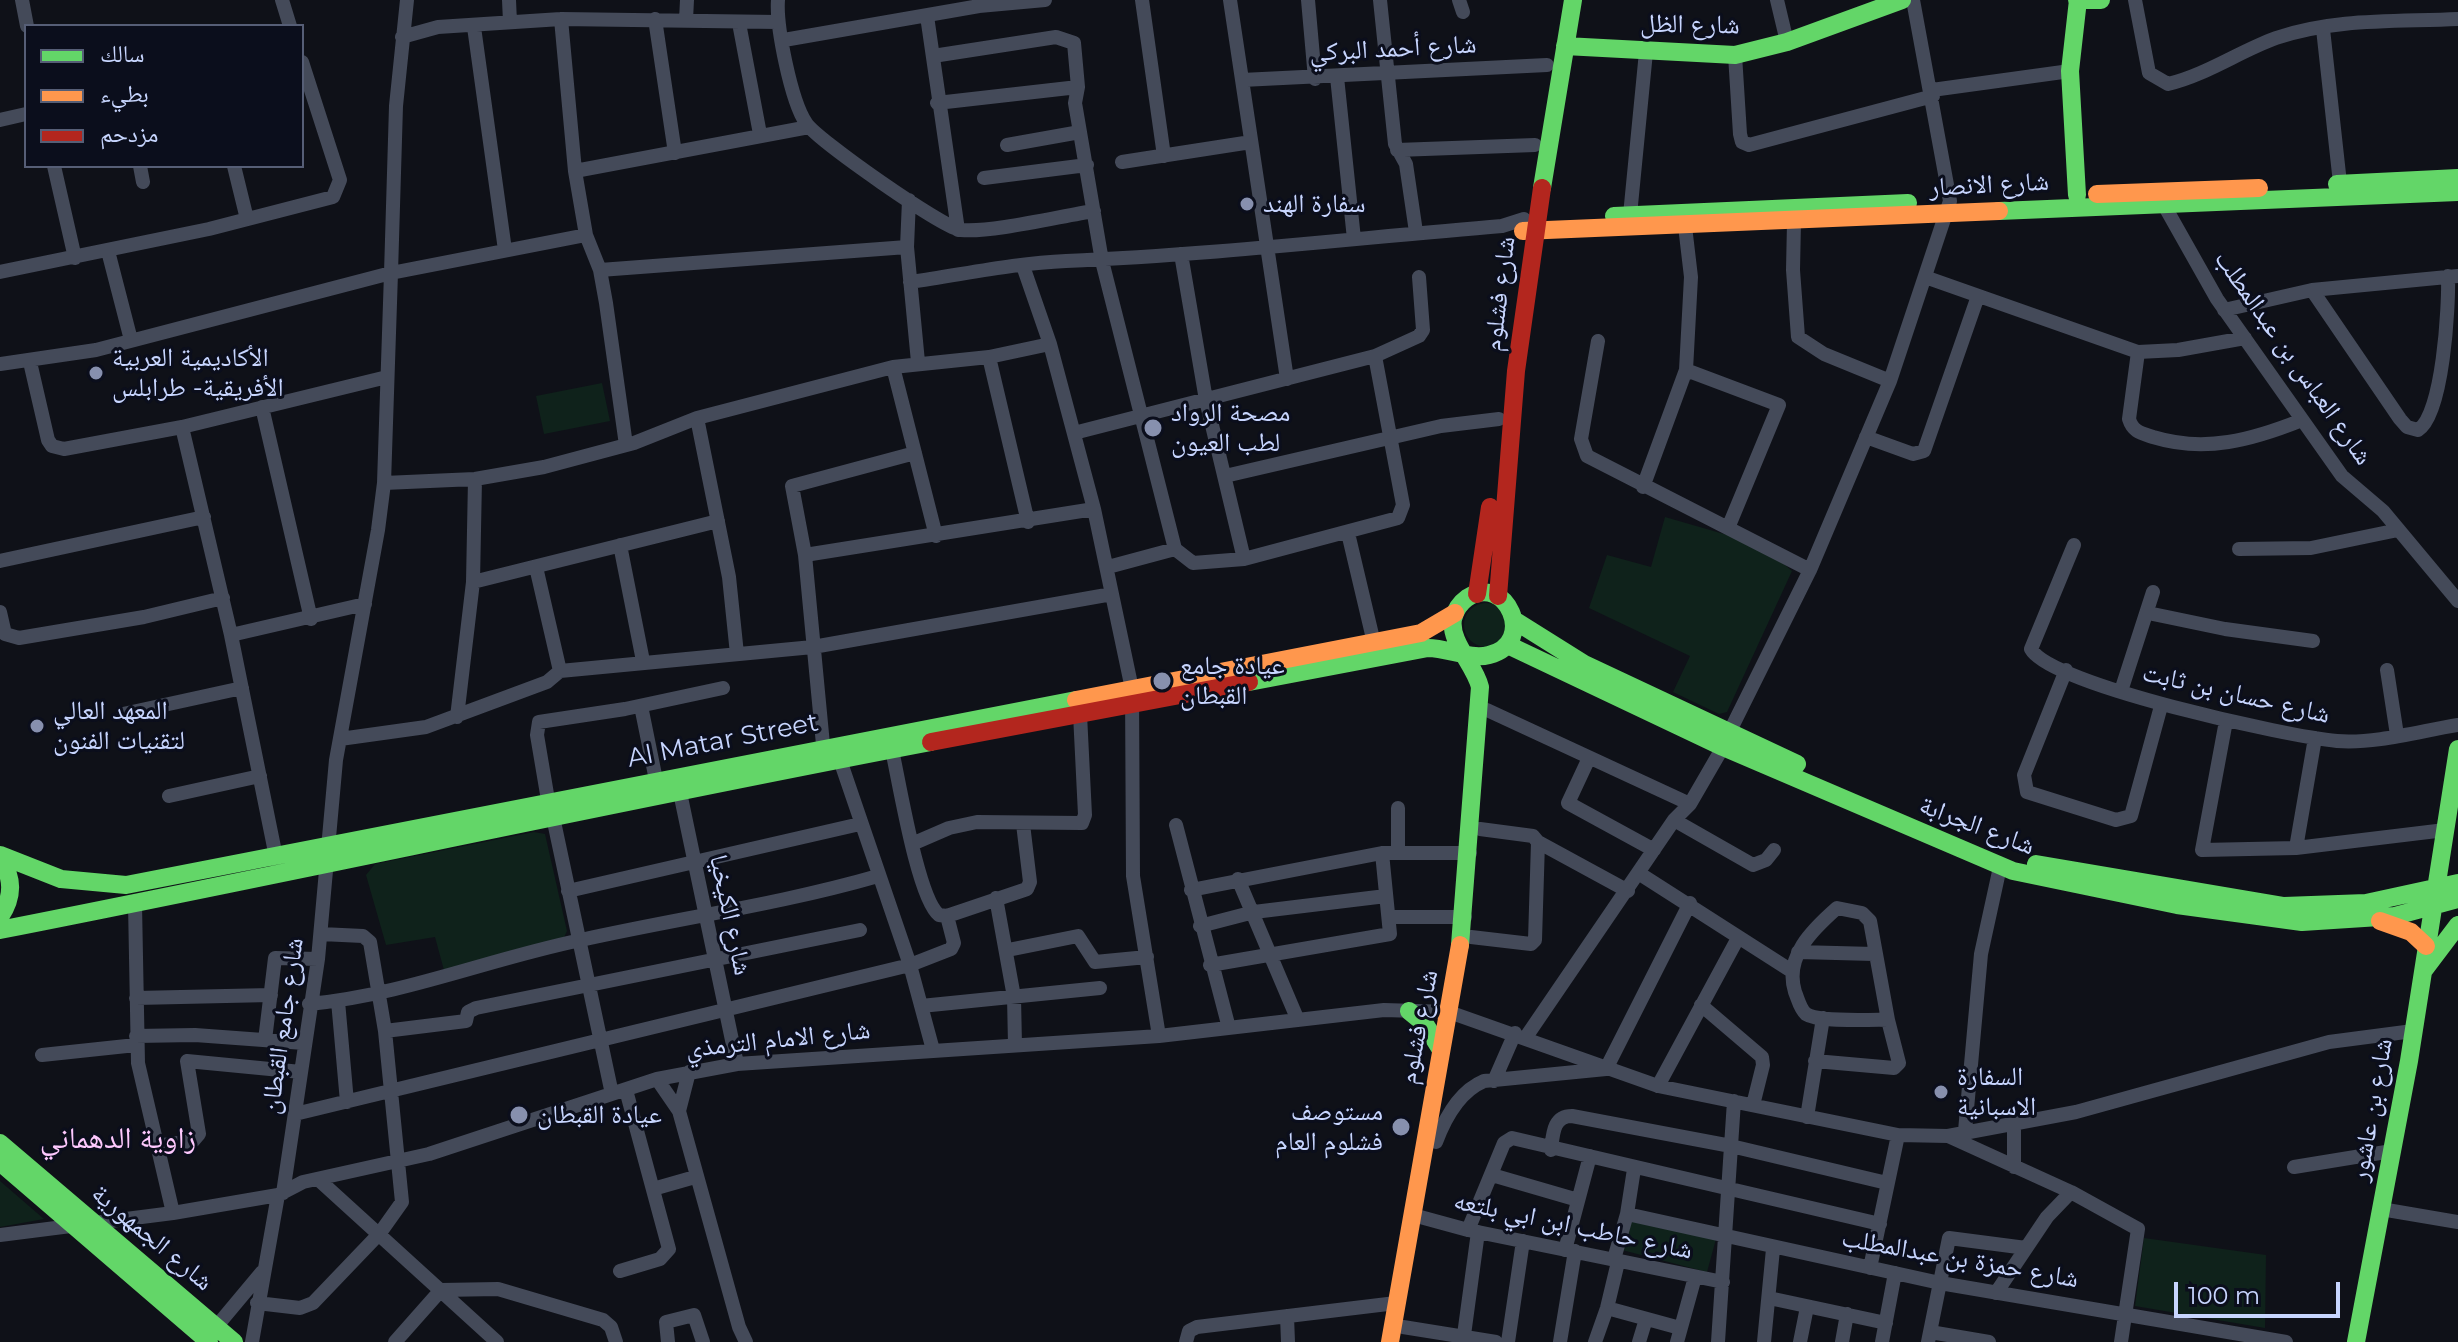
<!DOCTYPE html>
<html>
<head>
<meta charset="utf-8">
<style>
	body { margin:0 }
	#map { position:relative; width:2458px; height:1342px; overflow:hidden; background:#0f1118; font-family:Montserrat,"Noto Naskh Arabic",sans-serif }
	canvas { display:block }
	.legend { position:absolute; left:24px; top:24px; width:280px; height:144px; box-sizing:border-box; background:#0b0e1c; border:2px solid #565e76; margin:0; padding:10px 14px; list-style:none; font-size:24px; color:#c7d5fe }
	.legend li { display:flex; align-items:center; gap:16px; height:40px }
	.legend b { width:40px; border:2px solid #565e76 }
	.scale { position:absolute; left:2174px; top:1282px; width:166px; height:36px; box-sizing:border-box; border:4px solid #c7d5fe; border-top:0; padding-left:10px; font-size:24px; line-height:28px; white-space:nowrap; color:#c7d5fe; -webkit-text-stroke:6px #0b0e1c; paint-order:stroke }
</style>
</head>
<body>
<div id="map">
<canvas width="2458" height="1342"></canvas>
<ul class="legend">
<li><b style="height:10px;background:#63d668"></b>سالك</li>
<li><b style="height:10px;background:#ff974d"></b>بطيء</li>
<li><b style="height:10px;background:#b3261e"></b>مزدحم</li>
</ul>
<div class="scale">100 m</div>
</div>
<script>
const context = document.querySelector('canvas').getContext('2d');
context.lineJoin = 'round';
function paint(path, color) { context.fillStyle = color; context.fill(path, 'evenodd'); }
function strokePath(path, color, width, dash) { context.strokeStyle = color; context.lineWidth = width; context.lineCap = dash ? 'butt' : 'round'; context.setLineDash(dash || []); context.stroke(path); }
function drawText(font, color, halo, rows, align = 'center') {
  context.font = font + ' Montserrat,"Noto Naskh Arabic",sans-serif'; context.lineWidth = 6; context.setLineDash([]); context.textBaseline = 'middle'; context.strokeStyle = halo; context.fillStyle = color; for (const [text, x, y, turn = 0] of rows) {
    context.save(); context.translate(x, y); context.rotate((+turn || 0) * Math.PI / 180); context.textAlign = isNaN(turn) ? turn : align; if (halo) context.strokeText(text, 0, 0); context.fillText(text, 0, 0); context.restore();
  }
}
paint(new Path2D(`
	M602 383 610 421 544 434 536 396Z
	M1665 517 1762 545 1792 571 1727 712 1719 714 1673 692 1690 656 1589 608 1607 555 1651 567Z
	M1464 625a22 22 0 1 1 44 0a22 22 0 1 1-44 0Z
	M534 832 545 834 567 931 560 946 445 974 435 937 386 945 366 875 375 864Z
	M0 1181 44 1219 0 1227Z
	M1630 1217 1716 1239 1707 1272 1622 1250Z
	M2144 1238 2266 1255 2265 1328 2135 1306Z`), '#0f221b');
strokePath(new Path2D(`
	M22 0 27 26
	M282 0 290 26
	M407 0 396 106 391 273 586 235
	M509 0 510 22
	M778 0C776 26 791 101 806 123 817 140 943 228 961 230 991 233 1061 216 1094 211
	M1142 0 1164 156
	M1230 0 1287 379
	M1308 0 1315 79
	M1380 0 1395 144 1406 164 1416 232
	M1459 0 1463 12
	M1777 0 1787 42
	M2135 0 2149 73 2168 84C2206 75 2240 51 2276 38 2335 18 2396 22 2458 19
	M927 16 958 230
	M561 19 575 171 586 235 600 270 606 303 626 445
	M655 19 675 153
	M686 20 687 0
	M739 23 760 134
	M474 27 505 250
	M2323 29 2340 183
	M402 37 438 27 561 19 777 22
	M784 40 979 6 1045 0
	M1735 55 1740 134 1742 142 1749 145 1933 96
	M933 56 1056 37 1074 43 1078 87 1075 103 1102 261 1175 549
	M1337 77 1354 239
	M1242 80 1547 65
	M1932 90 2070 71
	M937 103 1078 87
	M0 120 26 114
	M1007 145 1080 132
	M1397 150 1535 145
	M1122 162 1251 142
	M54 166 75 258
	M140 166 143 182
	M234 166 247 219
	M575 171 809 127
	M984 178 1087 165
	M909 200 907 247 918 362
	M2164 205 2217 299 2342 476 2383 511 2458 601
	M1630 215 1646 52
	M1794 222 1793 270 1798 337 1824 354 1890 381
	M108 251 131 340
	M1181 254 1206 400 1244 559
	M1023 266 1050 344 1094 509 1132 689 1133 876 1159 1036
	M600 270 907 247
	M0 272 209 229 333 197 340 180 302 62
	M1925 277 2138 352 2178 350 2245 338
	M910 282C961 275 1014 263 1066 261 1212 255 1357 238 1502 226L1524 219
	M2312 290 2400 419 2407 427 2418 430C2443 415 2449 306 2448 276
	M2224 310 2312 290 2458 276
	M1598 341 1581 439 1587 456 1810 570
	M2138 352 2129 419C2133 432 2141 433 2153 437 2205 453 2252 440 2302 420
	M989 357 1028 522
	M30 362 48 440 52 446 64 449 182 427 387 377
	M0 364 96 350 391 273 384 483 378 530 336 760 318 959 283 1193
	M893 367 936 536
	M1686 370 1779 405 1728 528
	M262 407 311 619
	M697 418 729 577 737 654
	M182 427 231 635 276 857
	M1074 433 1375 356 1419 336 1423 330 1419 277
	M1866 437 1913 454 1924 451 1978 296
	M1225 476 1441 426 1499 419
	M384 483 475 479 544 467 634 443 697 418 893 367 989 357 1050 344
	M1643 487 1686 370 1691 277 1685 226
	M1348 533 1374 643
	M620 545 643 661
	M2074 545 2031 649C2050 685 2290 737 2337 741 2376 744 2420 731 2458 725
	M2239 549 2311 548 2398 530
	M805 555 1094 509
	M0 561 204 517
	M536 567 560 671
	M1108 567 1175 549 1193 563 1244 559 1398 518 1403 505 1375 356
	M473 582 718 521
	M0 612 5 634 19 638 144 617 223 598
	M2148 613 2225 629 2313 641
	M231 635 365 604
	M2066 670 2024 775 2027 792 2116 820 2131 816 2161 706
	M2387 670 2397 735
	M2121 691 2153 592
	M641 706 656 780
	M1487 710 1690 804
	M123 714 242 688
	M457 717 473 582 475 479
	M2226 721 2202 850 2296 848
	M1729 733 1810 570 1890 381 1950 201 1913 0
	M2315 738 2296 848 2445 830
	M340 739 426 727 547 682 560 671 813 647 1112 594
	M892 750C899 781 918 899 939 915L947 916 1027 889 1030 882 1023 824
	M824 755 805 555 792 486 915 453
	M1589 758 1568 803 1654 850
	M840 760 910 965 933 1050
	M678 783 737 1064
	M169 796 260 776
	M548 800 537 735 539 722 625 709 723 688
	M553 817 612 1094
	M1674 820 1753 865 1766 860 1774 850
	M1176 825 1229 1028
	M1538 842 1628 891
	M912 844 949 828 977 822 1082 823 1085 815 1080 714
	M1398 853V808
	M1640 874 1790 970
	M1238 879 1297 1018
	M1191 890 1382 853H1470
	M568 891 860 824
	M996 898 1014 997 1015 1045
	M135 904 138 1063 173 1213
	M1389 917H1465
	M1200 926 1254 912 1386 896
	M1471 937 1531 944 1535 940 1538 842 1533 836 1480 829
	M1008 950 1078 936 1095 962 1147 957
	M1798 952 1874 954
	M1210 965 1390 934 1382 853
	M136 998 271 995
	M338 1001 347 1102
	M309 1004C403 995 489 959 581 940 680 918 781 904 878 876
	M1701 1005 1762 1057 1763 1065 1753 1105
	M921 1006 1100 988
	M385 1031 466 1021 468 1012 476 1008 860 930
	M136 1036 195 1035 304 1043
	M1526 1037 1674 820 1690 804 1723 747
	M265 1040 275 958 318 959
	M42 1055 136 1045
	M1815 1061 1894 1068 1899 1063 1888 1020 1870 921 1862 913 1837 908C1812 930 1784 957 1795 992 1798 999 1800 1009 1806 1014 1820 1023 1870 1019 1888 1020
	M657 1079 679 1111 739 1327 746 1342
	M1494 1081 1515 1033
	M1658 1086 1738 938
	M679 1111 689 1072
	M295 1114 910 965 951 949 954 943 947 916
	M1807 1117 1823 1018
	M1965 1131 1981 954 2000 867
	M1948 1136 2071 1192 2138 1229 2121 1342
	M1436 1142C1445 1118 1460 1091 1484 1081L1606 1069 1690 903
	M156 1146 193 1141 199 1134 187 1061 301 1072
	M1551 1150C1553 1134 1553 1116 1572 1116L1731 1146 1887 1183
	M2014 1167V1125
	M2294 1167 2392 1151
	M1492 1175 1578 1200
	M319 1180 497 1342
	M653 1189 695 1177
	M2381 1209 2458 1222
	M1627 1214 1940 1283 2286 1342
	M1413 1215 1468 1230 1723 1282
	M1468 1230 1504 1143 1512 1138 1880 1224
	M0 1235 173 1213 278 1195 303 1182 429 1154 657 1079 737 1064 1159 1036 1384 1010 1449 1012 1658 1086 1898 1135 1948 1136 2076 1112 2329 1042 2413 1031
	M1565 1250 1590 1156
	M1614 1259 1627 1214 1634 1169
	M1870 1268 1898 1135
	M620 1271 660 1259 669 1249 626 1090
	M1996 1293 2047 1217 2071 1192
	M1769 1298 1886 1323
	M257 1303 300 1308 313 1303 380 1233 402 1202 385 1031 370 942 363 936 321 934
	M1607 1308 1680 1328
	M1287 1316 1288 1342
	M216 1327 262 1272
	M1403 1327 1496 1342
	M1930 1332 1989 1342
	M1464 1335 1478 1232
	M252 1342 278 1195
	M395 1342 441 1290 498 1289 603 1320 611 1327 616 1342
	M668 1342 666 1322 694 1315 703 1342
	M1186 1342 1189 1331 1197 1327 1396 1303
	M1508 1342 1523 1241
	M1560 1342 1575 1251
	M1595 1342 1607 1308 1618 1262
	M1639 1342 1646 1319
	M1677 1342 1695 1277
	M1718 1342 1734 1101
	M1764 1342 1773 1249
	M1800 1342 1807 1307
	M1842 1342 1847 1314
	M1882 1342 1895 1273
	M1928 1342 1949 1238 2026 1248`), '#444a59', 14);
strokePath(new Path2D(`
	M2077 0H2101
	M1565 46 1735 55 1787 42 1902 0
	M2337 184 2458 178
	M1542 188 1573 0
	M2077 195 2070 71 2078 0
	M1999 211 2458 192
	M1614 216 1908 203
	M1517 622 1584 664 1797 764
	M1510 646 1723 747 2013 871 2177 905 2302 922 2395 916 2458 899
	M1249 682 1428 648C1448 648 1470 660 1489 655 1538 643 1506 572 1467 598 1460 603 1455 611 1453 619 1449 642 1475 665 1480 687L1460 945
	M0 855 61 879 126 885 1076 700
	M0 857C13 878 14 896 0 917
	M2036 864 2284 906 2366 903 2458 883
	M0 930C311 869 620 801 931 742
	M2424 970 2458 925
	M1409 1011 1425 1024 1441 1050
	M0 1143 234 1342
	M0 1162 209 1342
	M2356 1342 2409 1061 2458 749`), '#63d668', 18);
strokePath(new Path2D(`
	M2097 194 2259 188
	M1523 231 1999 211
	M1076 700 1421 633 1455 613
	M2380 921 2411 932 2426 946
	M1390 1342 1460 945`), '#ff974d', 18);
strokePath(new Path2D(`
	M1477 594 1490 507
	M1498 596 1516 371 1542 188
	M931 742 1249 682`), '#b3261e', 18);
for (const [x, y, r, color] of [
	[1247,204,8,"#8790ae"],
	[96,373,8,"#8790ae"],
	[1153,428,10,"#8790ae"],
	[1162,681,10,"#8790ae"],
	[37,726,8,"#8790ae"],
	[1941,1092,8,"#8790ae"],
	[519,1115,10,"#8790ae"],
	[1401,1127,10,"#8790ae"]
]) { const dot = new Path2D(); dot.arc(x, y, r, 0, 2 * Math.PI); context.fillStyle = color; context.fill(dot); strokePath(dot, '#0b0e1c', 3); }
drawText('26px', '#c7d5fe', '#0b0e1c', [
	["شارع الظل",1690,25,1],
	["شارع أحمد البركي",1393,49,-3],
	["شارع الانصار",1989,185,-3],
	["شارع فشلوم",1500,294,-83],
	["شارع العباس بن عبدالمطلب",2293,358,55],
	["شارع حسان بن ثابت",2236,694,13],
	["Al Matar Street",723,741,-11],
	["شارع الجرابة",1977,826,21],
	["شارع الكيخيا",730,915,78],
	["شارع جامع القبطان",283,1026,-82],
	["شارع فشلوم",1419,1027,-79],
	["شارع الامام الترمذي",778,1040,-6],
	["شارع بن عاشور",2372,1110,-80],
	["شارع حاطب ابن ابي بلتعه",1573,1226,12],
	["شارع الجمهورية",152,1238,40],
	["شارع حمزة بن عبدالمطلب",1960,1259,10]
]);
drawText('26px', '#c7d5fe', '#0b0e1c', [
	["سفارة الهند",1263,204],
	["الأكاديمية العربية",112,358],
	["الأفريقية- طرابلس",112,388],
	["مصحة الرواد",1171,413],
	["لطب العيون",1171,443],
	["عيادة جامع",1180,666],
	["القبطان",1180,696],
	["المعهد العالي",53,711],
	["لتقنيات الفنون",53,741],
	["السفارة",1957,1077],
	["الاسبانية",1957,1107],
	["مستوصف",1383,1112,"right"],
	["فشلوم العام",1383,1142,"right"],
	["عيادة القبطان",537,1115]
], 'left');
drawText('30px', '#fec9fe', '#0b0e1c', [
	["زاوية الدهماني",118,1139]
]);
</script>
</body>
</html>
